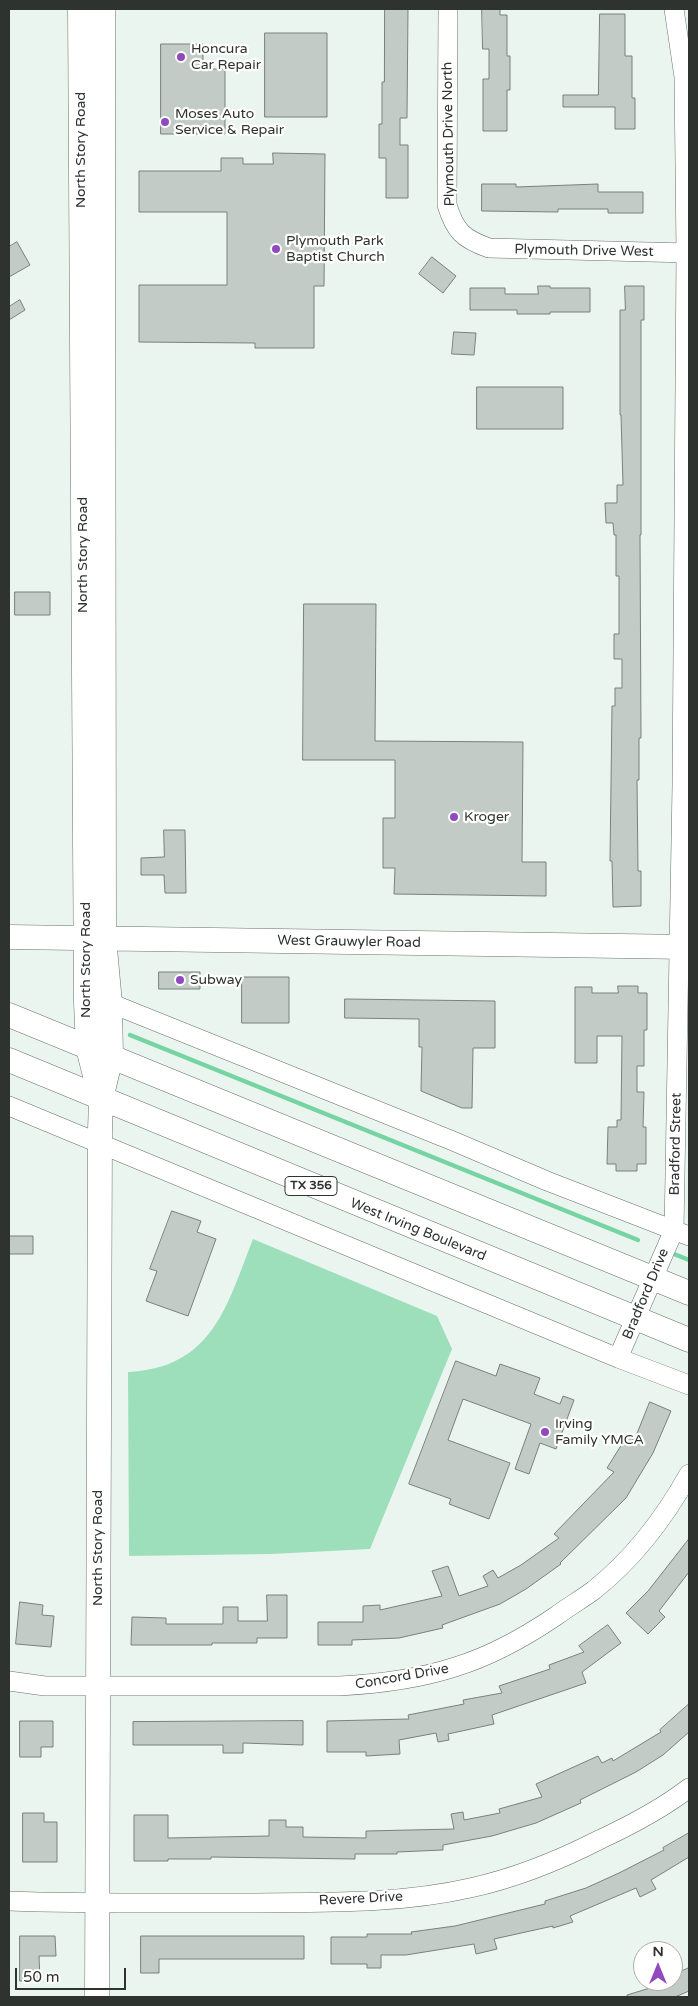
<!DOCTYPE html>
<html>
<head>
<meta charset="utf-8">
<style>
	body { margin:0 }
	#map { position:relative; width:698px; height:2006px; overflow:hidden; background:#ebf5ef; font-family:"Varela Round",sans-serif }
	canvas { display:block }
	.frame { position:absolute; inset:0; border:10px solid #2f3330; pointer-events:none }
	.north { position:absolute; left:633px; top:1941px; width:50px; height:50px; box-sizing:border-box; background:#fff; border:1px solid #acadac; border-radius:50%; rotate:0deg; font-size:14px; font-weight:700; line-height:20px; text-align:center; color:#2f3330 }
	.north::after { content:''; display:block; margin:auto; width:18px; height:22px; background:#904abe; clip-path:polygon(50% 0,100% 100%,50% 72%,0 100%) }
	.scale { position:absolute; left:15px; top:1968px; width:111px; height:22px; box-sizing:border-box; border:2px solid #2f3330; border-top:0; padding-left:6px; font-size:15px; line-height:18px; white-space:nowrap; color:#2f3330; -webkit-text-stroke:4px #fff; paint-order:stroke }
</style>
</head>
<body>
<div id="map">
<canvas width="698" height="2006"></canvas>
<div class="frame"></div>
<div class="north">N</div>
<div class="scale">50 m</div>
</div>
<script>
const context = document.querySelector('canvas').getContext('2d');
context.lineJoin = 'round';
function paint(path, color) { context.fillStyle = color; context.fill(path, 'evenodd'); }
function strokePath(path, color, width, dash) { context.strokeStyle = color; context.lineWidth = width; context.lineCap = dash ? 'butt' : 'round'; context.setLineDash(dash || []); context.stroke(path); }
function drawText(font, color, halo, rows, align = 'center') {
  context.font = font + ' "Varela Round",sans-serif'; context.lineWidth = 4.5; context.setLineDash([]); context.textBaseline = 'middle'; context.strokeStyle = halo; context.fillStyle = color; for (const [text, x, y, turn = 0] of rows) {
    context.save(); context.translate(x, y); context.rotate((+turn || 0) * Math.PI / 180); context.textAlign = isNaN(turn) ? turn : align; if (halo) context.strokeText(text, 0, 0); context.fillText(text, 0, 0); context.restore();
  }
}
paint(new Path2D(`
	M253 1239 437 1316 452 1349 370 1549 271 1554 129 1556 128 1372C213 1368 227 1305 253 1239Z`), '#9edfbb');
strokePath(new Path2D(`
	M130 1035 638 1240
	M674 1254 689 1260`), '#76d4a3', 4.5);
const building = new Path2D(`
	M385 9H408L407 118H400V145H408V198H386V158H379V124H382V82H384Z
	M482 9H500V15H507V56H510V90H507V131H483V79H489V49H483Z
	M600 14H625V56H632V98H635V129H615V107H563V95H598Z
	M265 33H327V117H265Z
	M161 44H203V69H225V134H161Z
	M273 153 325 154 324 286H314V348H255V343L139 342V285H227V212H139V171H221V158H243V164H273Z
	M482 184H516V187L598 184V192H643V213H608V209H558V212L482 211Z
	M17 242 30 265 9 277V247Z
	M432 257 456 276 443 293 419 274Z
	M538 286H550V288H590V312H550V314H517V310H470V288H505V294H538Z
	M625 286H644V320H641V535H640L641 738H639V780H637L638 871H641V906L613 907 612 861H610L612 706H615V688H622V659H614V634H619V576H616V535H614L613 523H606L605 503H617V485H623L621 415H620V310H625Z
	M20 300 25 310 9 320V307Z
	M454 332 476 333 474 355 452 354Z
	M477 387H563V429H477Z
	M15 592H50V615H15Z
	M304 604H376L375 741 523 742 522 862H546V896L394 894 395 868H383V818H395V760H303Z
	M164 830H185L186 893H165L164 875H141V858L164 857Z
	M159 972H200V989H159Z
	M242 977H289V1023H242Z
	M618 986H638V993H647V1030H644V1066H637V1092H644L643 1127H646V1164H637V1171H616V1164H607L608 1127H617V1120H621L622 1036H597V1063H575V987H592V993H618Z
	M345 999 495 1001V1048H473L472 1108H462L421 1091 422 1047H419V1019L345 1018Z
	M172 1211 201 1221 197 1232 216 1239 188 1316 146 1301 157 1271 150 1269Z
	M9 1236H33V1254H9Z
	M456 1361 496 1376 500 1364 540 1378 534 1394 560 1404 563 1396 574 1400 556 1449 540 1443 529 1474 515 1469 531 1424 463 1399 448 1440 510 1463 489 1519 449 1504 451 1499 409 1484Z
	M650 1402 671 1411 653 1453 626 1498 560 1563 561 1564 526 1589 500 1604 442 1625 443 1628 399 1638 352 1640V1645H318V1622H363V1606L380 1605V1610L442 1596 432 1571 448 1566 459 1596 488 1586 483 1576 493 1570 498 1578 521 1565 559 1538 554 1534 614 1472 607 1468 627 1436 634 1440Z
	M689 1539V1572L659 1611 665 1617 648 1634 626 1613 648 1591Z
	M267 1595H287V1638H257V1643H212V1645H131L132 1617 166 1618V1624H223V1607H238V1621H267Z
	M20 1602 43 1605 42 1615 54 1616 51 1647 16 1644Z
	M608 1625 621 1643 582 1672 586 1683 492 1715 494 1724 448 1734 449 1740 438 1742 436 1733 399 1740 400 1754 366 1756V1752H327V1721L409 1719 408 1715 464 1704 463 1700 502 1693 499 1686 550 1669 549 1665 584 1652 579 1646Z
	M689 1704V1732L663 1755 636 1772 580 1800 581 1803 536 1823 492 1836 443 1845V1850L397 1852V1854H355V1859L211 1857V1859H168V1861H134V1815H168V1838L269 1836V1820H286V1827H303V1837L366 1838V1831L454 1829 451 1814 463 1812 464 1820 500 1813 499 1809 542 1797 536 1784 598 1756 602 1763 612 1758 613 1761 661 1732 660 1730Z
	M20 1721H53V1747H41V1757H20Z
	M303 1721V1745L243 1743V1753H223V1745H133V1722Z
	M23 1813H44V1822H57V1862H23Z
	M689 1833V1857L651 1880 656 1889 640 1897 636 1888 570 1916 573 1922 553 1928V1926L494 1939 497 1949 476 1954 474 1944 406 1955H381V1968H367V1964H331V1937H367V1934H412L411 1932 455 1926 545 1904V1901L586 1888 619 1873 664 1850 663 1848Z
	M20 1936H55L56 1956H39L40 1981H20Z
	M141 1936H304V1959H159V1973H141Z
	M689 1968V1991L675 1997H627V1995L673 1981V1975Z`);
paint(building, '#c2cbc5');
strokePath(building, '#78817c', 1);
const minor = new Path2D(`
	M448 9 447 205C455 231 463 239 489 248L689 253
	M110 1003 453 1141 547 1181 689 1236
	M9 1106 618 1358 689 1385
	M618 1358 674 1230 682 786 686 253 684 77 674 9
	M9 1681 45 1686H339C378 1684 418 1679 455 1667 491 1656 525 1637 556 1616 568 1607 582 1599 594 1590 633 1559 665 1517 689 1474
	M9 1901C86 1904 163 1903 240 1903 316 1902 395 1905 470 1888 516 1878 560 1860 601 1839 631 1825 663 1808 689 1788`);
const major = new Path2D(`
	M80 9 86 1002 88 1048 100 1095
	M9 937 689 947
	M9 1015 689 1293
	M9 1060 689 1340
	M97 1997 100 1131 101 1099 111 1057 110 1003 104 938 103 9`);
strokePath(minor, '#69716d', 20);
strokePath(major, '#69716d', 25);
strokePath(minor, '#fff', 19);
strokePath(major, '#fff', 24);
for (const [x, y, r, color] of [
	[181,57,5,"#904abe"],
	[165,122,5,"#904abe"],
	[276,249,5,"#904abe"],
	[454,817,5,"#904abe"],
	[180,980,5,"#904abe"],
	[545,1432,5,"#904abe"]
]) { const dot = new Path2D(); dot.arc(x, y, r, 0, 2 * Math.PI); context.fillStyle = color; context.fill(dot); strokePath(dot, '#fff', 2); }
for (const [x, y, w] of [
	[311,1186,52]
]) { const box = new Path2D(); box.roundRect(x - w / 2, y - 9.5, w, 19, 4); context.fillStyle = '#fff'; context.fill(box); strokePath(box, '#2f3330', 1); }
drawText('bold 12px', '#2f3330', null, [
	["TX 356",311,1186]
]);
drawText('14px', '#2f3330', '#fff', [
	["Honcura",191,49],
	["Car Repair",191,65],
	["Moses Auto",175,114],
	["Service & Repair",175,130],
	["Plymouth Park",286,241],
	["Baptist Church",286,257],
	["Kroger",464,817],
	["Subway",190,980],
	["Irving",555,1424],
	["Family YMCA",555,1440]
], 'left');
drawText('14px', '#2f3330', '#fff', [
	["Plymouth Drive North",449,134,-91],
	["North Story Road",81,150,-90],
	["Plymouth Drive West",584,251,1],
	["North Story Road",83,555,-90],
	["West Grauwyler Road",349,942,1],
	["North Story Road",86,960,-90],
	["Bradford Street",676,1144,-89],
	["West Irving Boulevard",418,1230,22],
	["Bradford Drive",646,1294,-67],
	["North Story Road",98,1548,-90],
	["Concord Drive",402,1677,-10],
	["Revere Drive",361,1899,-3]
]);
</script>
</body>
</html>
